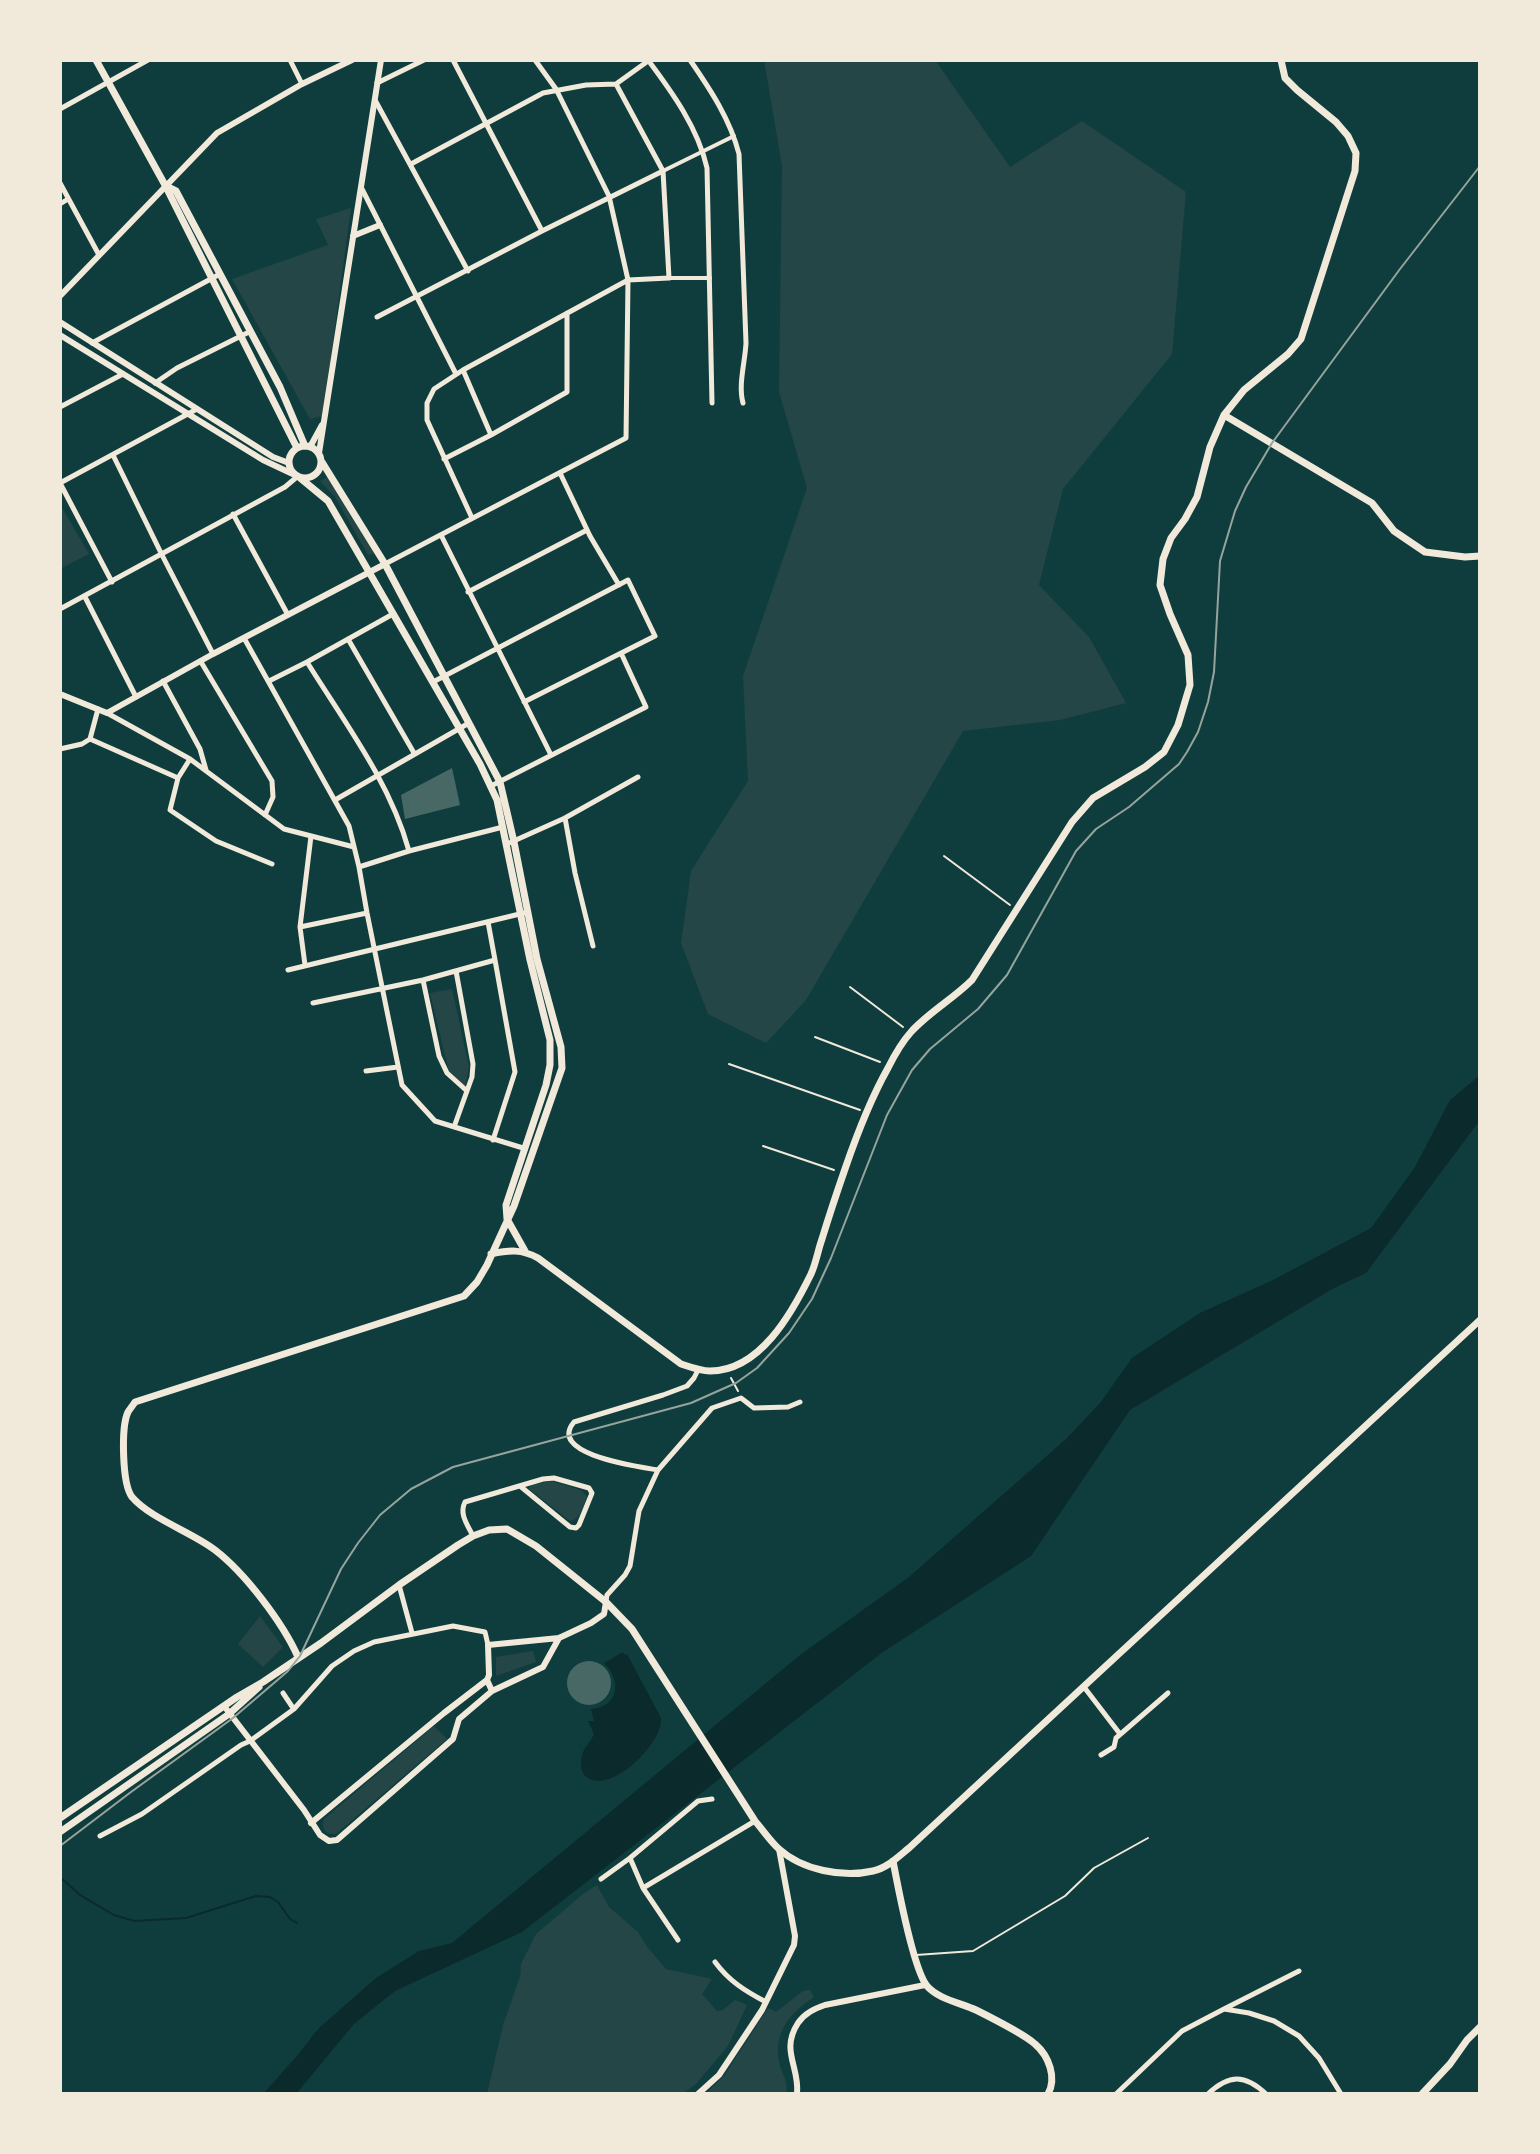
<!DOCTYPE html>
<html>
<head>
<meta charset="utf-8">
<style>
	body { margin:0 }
	#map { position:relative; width:1540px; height:2154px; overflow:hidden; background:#0f3d3e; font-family:Commissioner,sans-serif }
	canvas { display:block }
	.frame { position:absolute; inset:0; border:62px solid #f1e9da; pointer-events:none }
</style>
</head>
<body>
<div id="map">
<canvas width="1540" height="2154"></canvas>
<div class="frame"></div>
</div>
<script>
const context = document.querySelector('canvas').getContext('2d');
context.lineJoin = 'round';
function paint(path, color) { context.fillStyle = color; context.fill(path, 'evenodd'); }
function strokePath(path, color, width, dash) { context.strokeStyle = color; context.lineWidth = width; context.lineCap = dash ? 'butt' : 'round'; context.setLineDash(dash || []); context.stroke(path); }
paint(new Path2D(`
	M764 60H935L1010 167 1082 121 1186 192 1172 354 1063 489 1039 585 1089 637 1126 703 1060 720 963 731 806 1000 766 1043 708 1014 681 943 691 871 748 781 743 676 807 488 779 392 782 166Z
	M351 208 323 416 310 419 232 279 328 245 316 219Z
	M329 476 374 553 368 555 335 497 320 481Z
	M60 504 89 554 60 569Z
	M452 989 469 1067 465 1086 449 1072 430 993Z
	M551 1481 581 1490 587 1497C583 1506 581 1520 570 1521L529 1489 531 1485Z
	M260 1616 283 1647 263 1667 238 1644Z
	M533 1651 536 1662 496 1676V1657Z
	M434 1726 447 1739 336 1834C325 1835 321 1829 324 1819Z
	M597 1885 609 1907 638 1932 648 1948 666 1969 712 1979 702 1994 717 2011 723 2010 735 2000 747 2005 728 2046 696 2084 682 2094H487L503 2025 520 1977 521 1964 536 1934 583 1894Z
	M810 1990 814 1997C787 2015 771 2036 781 2069 785 2079 788 2083 786 2094H705L724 2076 768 2008 776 2012 803 1991Z`), '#244646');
paint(new Path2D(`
	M1480 1075V1120L1366 1273 1334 1288 1130 1410 1031 1556 883 1652 522 1932 395 1991 354 2024 296 2094H263L296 2057 318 2029 376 1978 419 1951 452 1943 800 1655 909 1577 1066 1439 1100 1403 1132 1358 1200 1313 1273 1280 1371 1228 1415 1167 1450 1100Z
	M623 1652 625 1655 627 1654 661 1718C663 1743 613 1793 588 1778 580 1773 580 1764 582 1755 584 1747 591 1742 594 1734L588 1721H594L591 1709C619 1707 622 1681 604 1663Z`), '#0a2a2b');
strokePath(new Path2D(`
	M60 1877 80 1895 114 1915 134 1921 186 1918 256 1896 270 1897 278 1902 290 1919 297 1923`), '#0a2a2b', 2);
paint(new Path2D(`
	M452 768 460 805 405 819 401 795Z
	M567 1683a22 22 0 1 1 44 0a22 22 0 1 1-44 0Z`), '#486865');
strokePath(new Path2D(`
	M944 856 1010 905
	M850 987 903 1027
	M815 1037 880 1062
	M729 1064 860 1110
	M763 1146 834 1170
	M731 1378 738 1391`), '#f1e9da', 2);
strokePath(new Path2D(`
	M916 1955 973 1951 1065 1896 1094 1868 1148 1838`), '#f1e9da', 2);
strokePath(new Path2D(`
	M663 171 734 136
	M669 278H710`), '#f1e9da', 4);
strokePath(new Path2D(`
	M290 60 302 84
	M453 60 542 231
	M648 60C672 92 698 128 707 168L712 403
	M690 60C710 89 730 119 739 154L746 343C745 363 738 385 743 403
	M377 83 424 60
	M375 100 468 271
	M60 109 148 60
	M411 164 543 93 586 85 616 84 648 61
	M60 183 99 255
	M361 187 456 374
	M60 204 68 199
	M377 317 542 231 663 171
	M92 343 220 274
	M463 370 491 435
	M155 383 177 368 251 331
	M60 407 123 374
	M113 455 162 555 213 654
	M444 459 491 435 567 392V313
	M560 473 590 536 619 585
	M233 514 288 615
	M472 518 427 420V403L434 389 463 370 628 280 669 278 663 171 616 84
	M441 535 551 755
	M385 564 626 438 628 280 609 196 556 89 535 60
	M112 582 60 483 197 409
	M468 592 587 530
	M85 597 136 697
	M60 609 285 487 298 476
	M244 638 349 826 359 867 367 913 402 1085 435 1121 523 1148
	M348 639 414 753
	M201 662 272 781 273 797 265 815
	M307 662C345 723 390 782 409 851
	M163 681 200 749 206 770
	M269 681 307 662 393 614
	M433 682 628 580 655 636 524 702
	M98 709 90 739 178 778
	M107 713 190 759 284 829 354 847
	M60 749 82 744 90 739
	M190 759 178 778 170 810 216 841 272 864
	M491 786 646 707 621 653
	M335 800 469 723
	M565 818 575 873 593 946
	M507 844 565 818 638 777
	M359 867 409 851 503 827
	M300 927 367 913
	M305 965 300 927 311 836
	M288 970 528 912
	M423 980 439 1056 447 1073 467 1091
	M313 1003 423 980 495 960 488 922
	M366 1071 398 1067
	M454 1127 472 1077 473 1064 456 971
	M493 1140 515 1072 495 960
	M658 1470C641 1467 546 1455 574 1422L663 1395 687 1386 694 1378 698 1370
	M473 1536C467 1524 459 1514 465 1502L543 1479 554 1478 589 1488 592 1493 579 1525 576 1528 570 1527 520 1486
	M399 1585 412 1633
	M606 1601 607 1595 625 1575 630 1566 639 1511 658 1470 712 1408 741 1398 754 1408 788 1407 800 1402
	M1084 1687 1120 1734
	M283 1693 293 1708
	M1101 1755 1114 1747 1116 1738 1168 1693
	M100 1836 142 1814 241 1745 250 1741 294 1709 332 1666 354 1651 374 1642 453 1626 485 1632 488 1645
	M630 1858 643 1888 678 1940
	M601 1879 630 1858 698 1801 712 1799
	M643 1888 755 1821
	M715 1962C729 1981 745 1991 766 2002
	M1224 2009 1299 1971
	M1116 2094 1182 2031 1224 2009 1249 2013 1274 2021 1299 2036 1319 2058 1341 2094
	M1208 2094C1229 2074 1245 2074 1266 2094`), '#f1e9da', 5);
strokePath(new Path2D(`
	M353 236 380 225
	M60 296 217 133 302 84 352 60
	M60 322 273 457 289 463
	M60 335 263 460 297 476
	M310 447 322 425
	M319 453 381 60
	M60 694 107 713 213 654 385 564
	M492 1691 487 1680 489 1675 488 1645 559 1638 591 1623 604 1614 606 1602
	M224 1706 304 1810 320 1835 329 1841 337 1840 453 1739 459 1719 492 1691 543 1667 559 1638
	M311 1823 444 1713 487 1680
	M698 2094 719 2075 762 2010 794 1945 795 1936 779 1849
	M797 2094C800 2067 780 2051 798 2023 805 2013 814 2009 825 2005L925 1985`), '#f1e9da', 6);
strokePath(new Path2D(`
	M96 60 165 185 297 448
	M166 186 176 191 280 387 305 446
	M1224 415 1372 503 1394 531 1425 552 1465 557 1480 556
	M289 462a16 16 0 1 1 32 0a16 16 0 1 1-32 0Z
	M299 477 328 501 480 764 497 800 530 960 550 1040V1065L546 1085 506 1205 507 1219 525 1251
	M491 1254C509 1250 522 1249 538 1258L681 1364C690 1367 700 1371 710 1371 760 1371 792 1313 811 1274 816 1263 818 1250 822 1239 829 1216 837 1192 845 1169 857 1134 870 1100 888 1068 894 1056 902 1042 911 1032 929 1012 953 999 972 980L1072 822 1093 798 1145 767 1164 752 1178 725 1190 685 1188 655 1170 614 1160 585 1163 559 1171 538 1185 519 1197 497 1210 447 1224 415 1244 390 1288 354 1301 339 1355 171 1356 153 1348 136 1336 122 1297 90 1285 78 1281 60
	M298 1657C283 1623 245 1573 215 1550 192 1532 151 1519 132 1497 122 1484 121 1427 128 1412 129 1410 134 1404 135 1402L464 1296 477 1282 487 1265 514 1206 562 1068 561 1047 537 959 514 842 500 782 385 564 322 462
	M1422 2094 1450 2064 1467 2040 1480 2027`), '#f1e9da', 7);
strokePath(new Path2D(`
	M60 1818 237 1697 263 1682 321 1643 399 1585 458 1545 473 1536 489 1530 507 1529 536 1546 606 1602 632 1629 755 1821C763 1830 770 1841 779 1849 802 1870 843 1878 873 1871 887 1868 898 1857 909 1848L1480 1320
	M60 1832 229 1714 259 1687
	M893 1861C898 1887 913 1969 927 1986 938 1999 961 2003 976 2010 990 2017 1025 2035 1035 2044 1049 2056 1057 2078 1048 2094`), '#f1e9da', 7);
strokePath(new Path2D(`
	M60 1846 131 1792 233 1718 288 1671 300 1656 341 1569 358 1543 380 1515 411 1489 453 1467 691 1403 736 1383 757 1368 789 1333 812 1299 831 1258 887 1115 912 1070 930 1049 978 1009 1007 975 1076 851 1096 829 1129 807 1179 764 1187 752 1198 732 1208 702 1214 672 1220 561 1235 511 1246 487 1272 443 1400 269 1480 166`), '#97a49c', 2);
</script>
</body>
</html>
